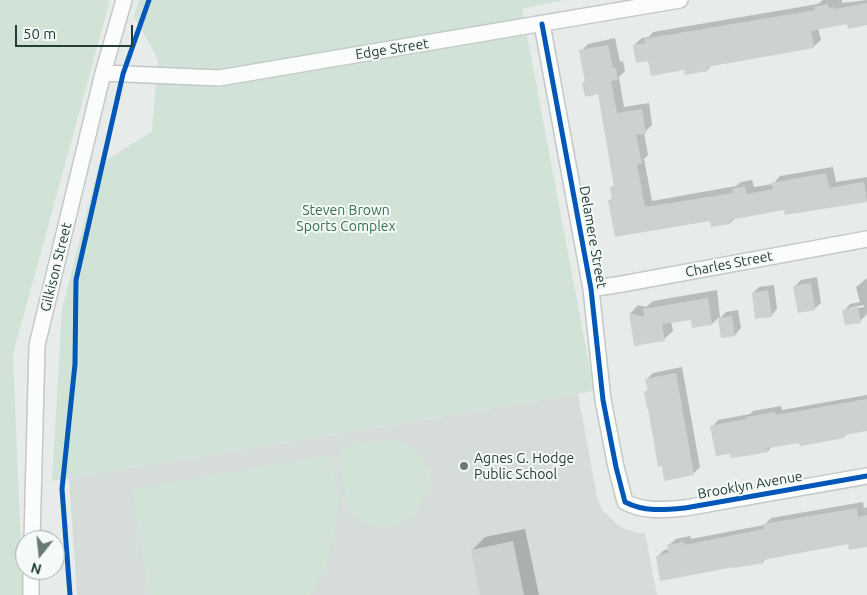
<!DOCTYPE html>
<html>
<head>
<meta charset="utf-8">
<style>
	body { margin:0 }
	#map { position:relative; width:867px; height:595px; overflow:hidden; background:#e7ebe9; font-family:Ubuntu,sans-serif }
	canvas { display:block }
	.north { position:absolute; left:15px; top:530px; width:50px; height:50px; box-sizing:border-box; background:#f5f9f7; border:1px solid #a2aeab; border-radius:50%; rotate:196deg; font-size:14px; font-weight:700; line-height:20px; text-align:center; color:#253d38 }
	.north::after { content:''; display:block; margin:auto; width:18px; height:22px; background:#697a76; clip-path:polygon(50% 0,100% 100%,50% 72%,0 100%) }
	.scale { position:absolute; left:15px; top:25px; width:118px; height:22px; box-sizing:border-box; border:2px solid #253d38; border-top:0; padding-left:6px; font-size:15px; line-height:18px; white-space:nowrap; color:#253d38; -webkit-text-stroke:4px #f5f9f7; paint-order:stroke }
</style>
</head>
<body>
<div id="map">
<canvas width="867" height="595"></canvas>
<div class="north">N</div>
<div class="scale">50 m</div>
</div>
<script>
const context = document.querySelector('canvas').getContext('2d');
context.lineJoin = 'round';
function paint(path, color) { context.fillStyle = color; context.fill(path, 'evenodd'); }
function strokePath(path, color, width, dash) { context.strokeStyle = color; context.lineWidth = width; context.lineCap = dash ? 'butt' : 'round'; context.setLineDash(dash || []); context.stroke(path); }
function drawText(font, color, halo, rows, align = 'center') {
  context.font = font + ' Ubuntu,sans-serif'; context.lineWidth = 4; context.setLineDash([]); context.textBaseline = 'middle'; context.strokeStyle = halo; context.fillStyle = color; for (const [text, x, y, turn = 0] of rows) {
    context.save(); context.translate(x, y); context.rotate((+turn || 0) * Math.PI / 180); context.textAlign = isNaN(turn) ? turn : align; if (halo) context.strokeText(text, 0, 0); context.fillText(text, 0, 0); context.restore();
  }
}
paint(new Path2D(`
	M578 394 597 497 602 510 620 527 637 533H645L657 595H77L69 478Z`), '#d5dcd9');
paint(new Path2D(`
	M0 0H110L13 354 23 595H0Z
	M139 0H564L522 9 594 391 52 481 62 309 99 165 152 131 158 59 134 17Z
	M392 439 415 449 430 470 428 492 412 517 394 527 370 525 350 513 339 461 345 447Z
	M331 455 339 503 335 530 325 569 310 595H149L135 508 133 494 137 489Z`), '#d1e3d7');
paint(new Path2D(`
	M823 0H842V3L867 0V24L848 22 818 28 821 40 813 47 712 65 707 70 685 69 649 60 634 45 642 38 649 37 653 32 818 4Z
	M615 38 620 62 623 61 625 71 619 77 624 107 649 103 652 125 644 133 648 155 644 159 652 201 736 186 741 182 752 180 754 187 773 184 780 176 833 167 836 182 867 177V201L785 208 735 218 730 223 610 200 613 197 612 188 615 184 599 93 583 83 586 80 581 51 588 44Z
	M817 277 821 303 814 309 795 286 801 280Z
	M867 278V314L860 321 844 311 850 304 860 302 856 287ZM864 305V307L849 310V308Z
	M774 285 777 309 771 316 753 293 759 287Z
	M717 290 720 318 726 312 738 310 741 328 735 335 722 336 719 317 712 324 692 319 671 322 673 331 664 339 630 314 638 305 646 307 653 301Z
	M682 367 700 467 693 474 645 392 649 389 647 379 653 373Z
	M867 395V430L847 433 844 437 772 446 768 451 712 427 718 420 750 414 753 411 781 406 782 410Z
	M863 502 864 508 867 507V545L849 542 766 559 763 562 657 557 664 550 670 549 669 545 676 539 690 536 691 539 764 525 771 518Z
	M525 529 539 595H482L472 550 485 537Z`), '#0003');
paint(new Path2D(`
	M867 3V25L848 29 847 24 811 31 814 48 707 67 708 71 685 75 684 70 651 76 648 61 636 63 633 45 645 43 644 39 815 10 814 7 828 4 829 8 834 7 835 9Z
	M608 45 613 68H616L618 80 611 81 617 113 642 109 646 134 636 135 642 163 637 164 645 207 733 193 732 189 745 186 747 194 773 189 771 183 826 173 829 188 864 182 867 202 785 215 784 210 730 220V224L711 227 710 221 615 237 608 200 612 199 610 187 614 186 598 94 585 97 582 83 585 82 579 50Z
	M811 283 815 310 798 313 793 286Z
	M768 290 772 317 755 319 752 293Z
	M708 298 712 325 692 328 691 320 662 324 665 341 634 346 629 313 644 317 643 309Z
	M858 307 861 323 845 325 842 310Z
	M732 316 735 336 721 338 718 318Z
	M676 373 694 475 664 481 662 466 658 467 648 408 647 409 644 392 648 391 645 379Z
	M867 399V431L844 435V438L817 443 800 446 799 443 767 448 768 452 752 455 731 458 730 454 716 456 710 426 746 419V417L775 412 776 415Z
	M857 508 858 517 867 515V547L849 550 848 544 763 560 764 563 734 568V567L660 581 656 556 669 553 667 545 684 542V545L764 529 763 524Z
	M513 541 524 595H480L471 550Z`), '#cdd2d0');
const minor = new Path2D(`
	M542 24 591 289 603 400 616 467 625 502C644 512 664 510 685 508L867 476
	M103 73 219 78 680 0
	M591 289 622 284 867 239
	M32 540 37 345 103 73 124 0
	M31 595V570`);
strokePath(minor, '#c4c8c6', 18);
strokePath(minor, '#fbfcfc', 15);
strokePath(new Path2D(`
	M542 24 591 289 603 400 616 467 625 502C644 512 664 510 685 508L867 476
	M70 595 62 489 75 364 76 280 123 74 149 0`), '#0057b8', 5);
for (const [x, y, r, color] of [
	[464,466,5,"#697a76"]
]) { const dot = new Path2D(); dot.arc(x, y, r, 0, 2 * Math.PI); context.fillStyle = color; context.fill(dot); strokePath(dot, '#f5f9f7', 2); }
drawText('14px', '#253d38', '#f5f9f7', [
	["Edge Street",392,49,-9],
	["Delamere Street",593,237,80],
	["Charles Street",729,264,-11],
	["Gilkison Street",56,267,-76],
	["Brooklyn Avenue",750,485,-10]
]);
drawText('14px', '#32714e', '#f5f9f7', [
	["Steven Brown",346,210],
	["Sports Complex",346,226]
]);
drawText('14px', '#253d38', '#f5f9f7', [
	["Agnes G. Hodge",474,458],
	["Public School",474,474]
], 'left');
</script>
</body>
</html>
